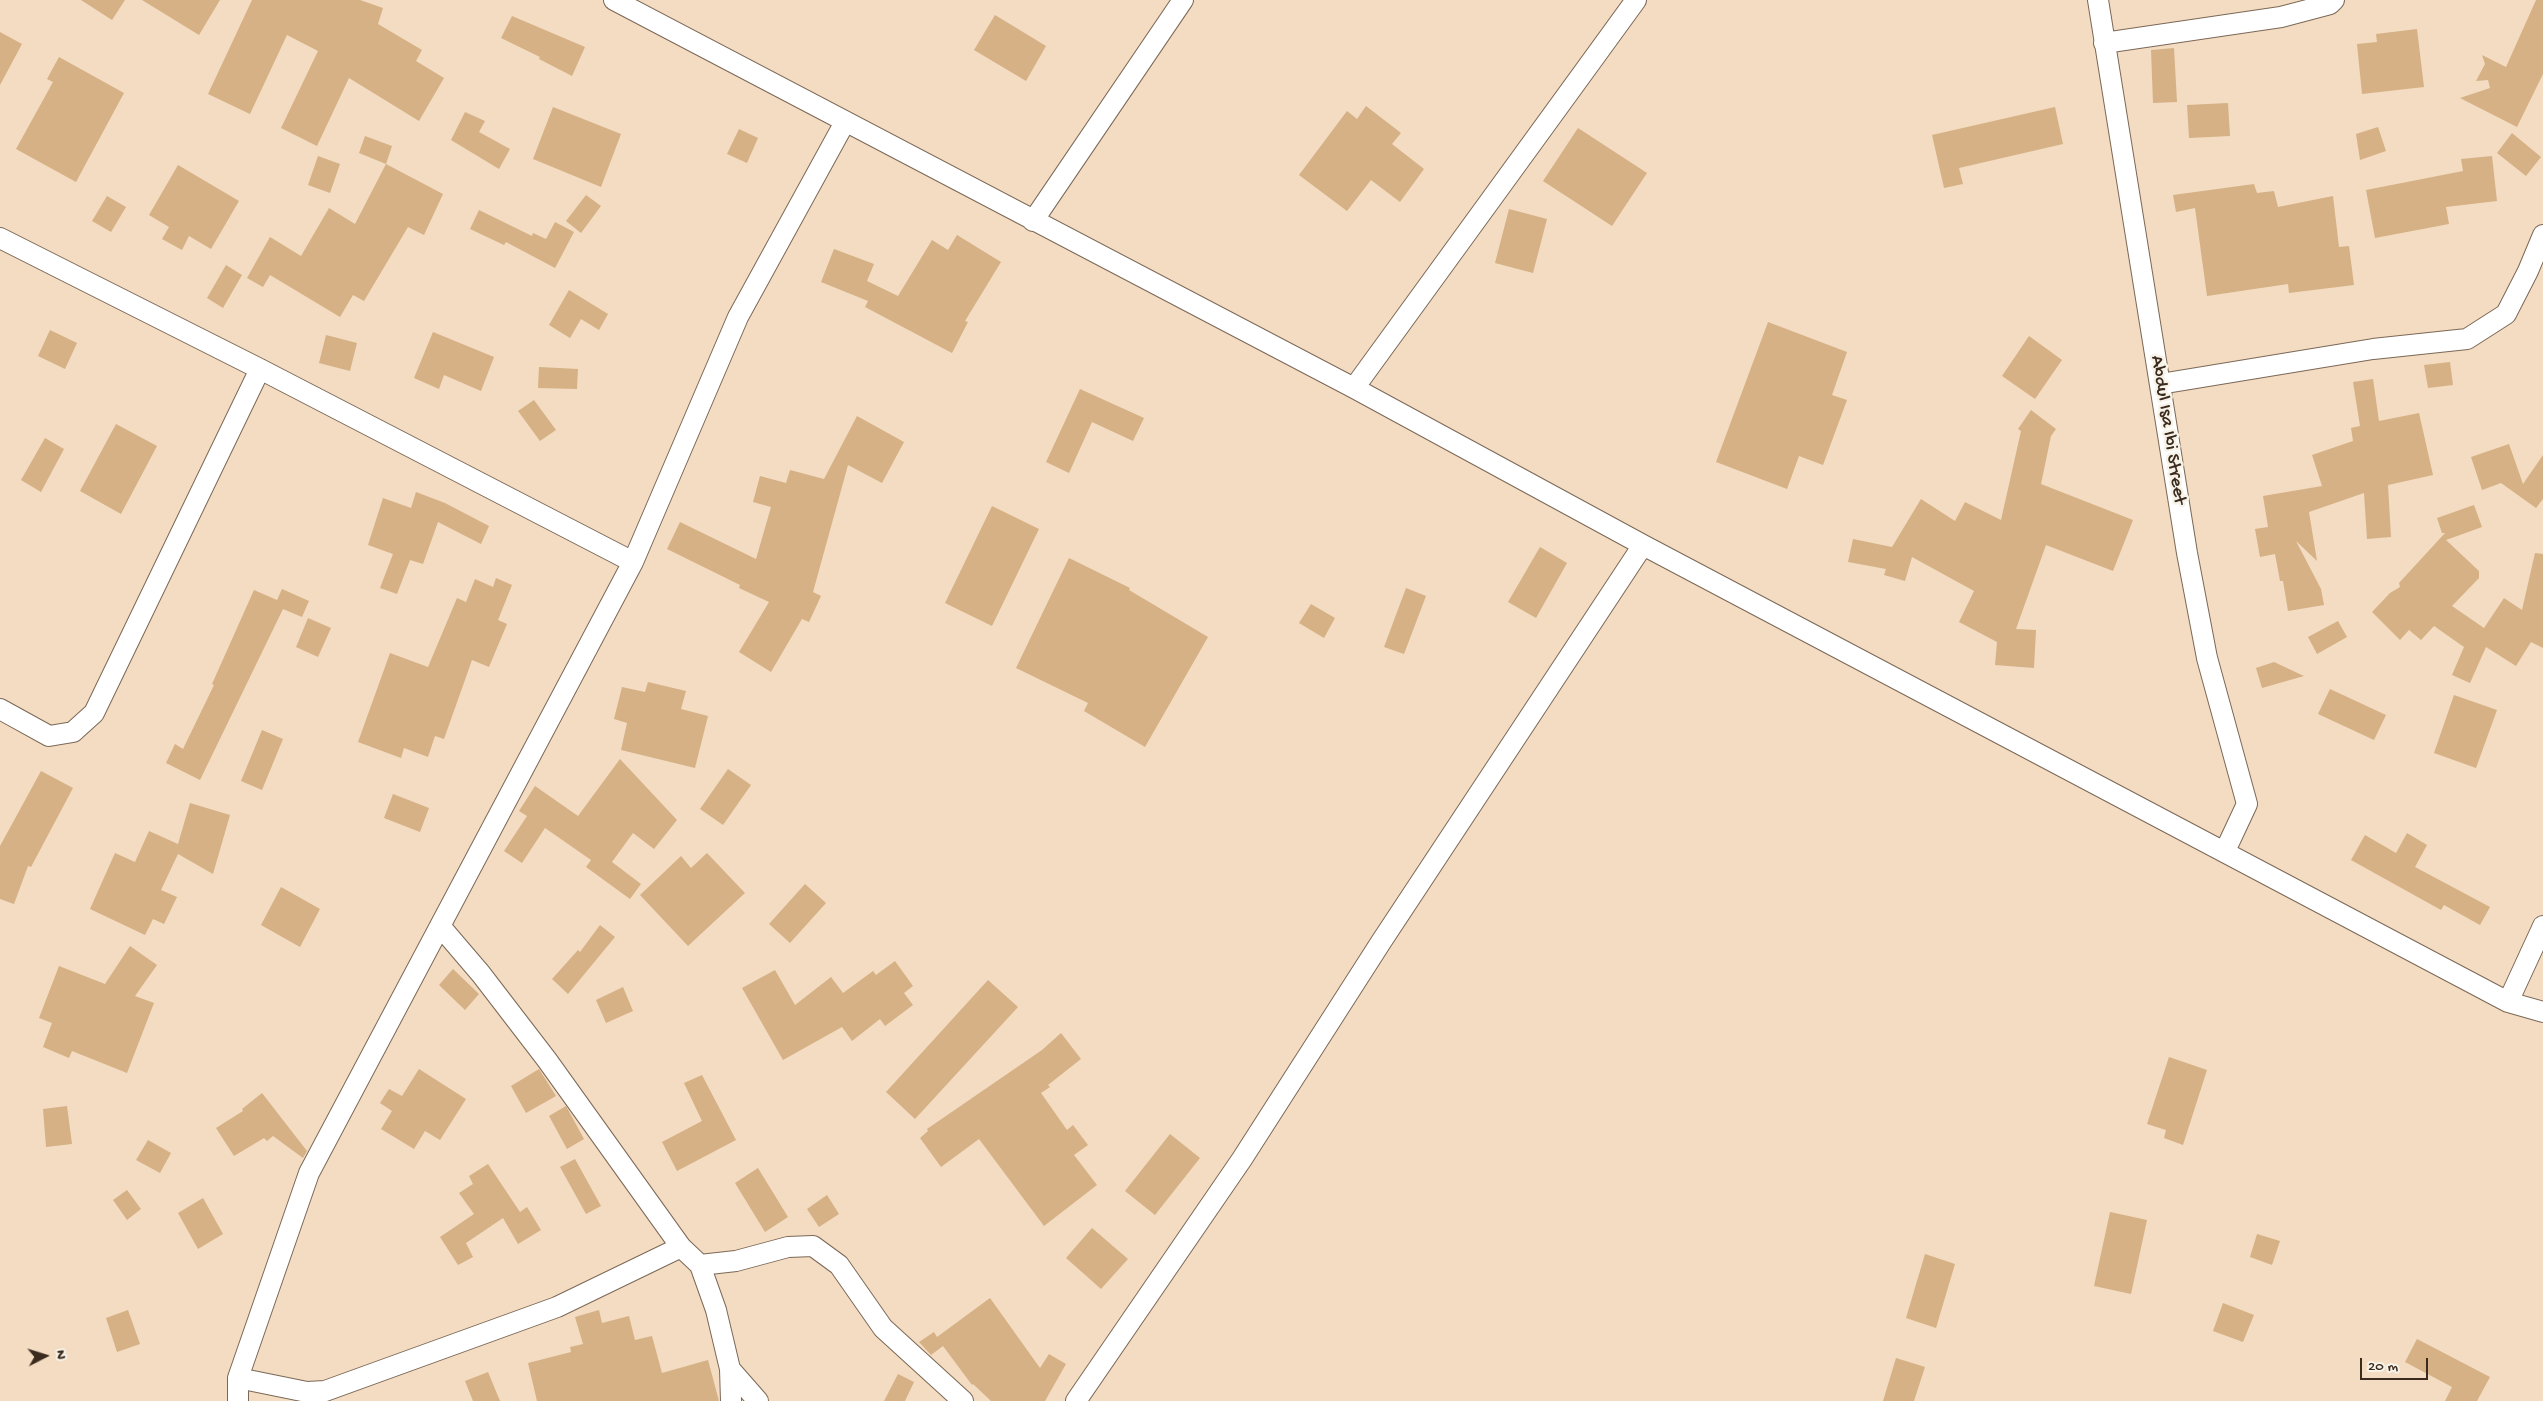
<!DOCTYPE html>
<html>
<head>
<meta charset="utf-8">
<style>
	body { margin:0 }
	#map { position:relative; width:2543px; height:1401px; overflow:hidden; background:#f3dcc1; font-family:"Gochi Hand",sans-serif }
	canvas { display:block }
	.north { position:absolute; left:20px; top:1331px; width:50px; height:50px; -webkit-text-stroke:4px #f7f3e8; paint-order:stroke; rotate:85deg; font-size:14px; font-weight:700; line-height:20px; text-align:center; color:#3b2a1e }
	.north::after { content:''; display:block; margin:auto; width:18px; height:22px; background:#3b2a1e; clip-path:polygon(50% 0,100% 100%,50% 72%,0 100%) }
	.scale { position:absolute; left:2360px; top:1358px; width:68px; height:22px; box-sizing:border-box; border:2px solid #3b2a1e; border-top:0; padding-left:6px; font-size:15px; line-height:18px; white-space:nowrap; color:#3b2a1e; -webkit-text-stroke:4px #f7f3e8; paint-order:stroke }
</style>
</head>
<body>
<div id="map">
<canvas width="2543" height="1401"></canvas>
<div class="north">N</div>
<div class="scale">20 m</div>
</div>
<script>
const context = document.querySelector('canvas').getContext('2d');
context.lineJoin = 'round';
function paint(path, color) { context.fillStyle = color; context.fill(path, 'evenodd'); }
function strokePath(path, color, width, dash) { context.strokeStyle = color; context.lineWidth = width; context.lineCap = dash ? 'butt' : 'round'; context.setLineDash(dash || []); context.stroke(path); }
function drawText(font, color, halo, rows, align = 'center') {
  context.font = font + ' "Gochi Hand",sans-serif'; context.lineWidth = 5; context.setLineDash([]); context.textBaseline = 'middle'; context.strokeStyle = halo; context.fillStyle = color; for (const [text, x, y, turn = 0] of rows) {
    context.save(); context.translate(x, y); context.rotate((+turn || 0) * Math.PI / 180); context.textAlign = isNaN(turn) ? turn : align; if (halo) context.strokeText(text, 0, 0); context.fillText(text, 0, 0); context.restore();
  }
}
paint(new Path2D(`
	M81 0H125L112 20Z
	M142 0H220L199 35Z
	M252 0H360L383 8 378 24 422 50 416 61 444 78 419 121 349 78 317 146 281 128 318 51 287 35 250 114 208 94Z
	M2536 0H2543V74L2517 127 2460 98 2490 88 2488 80 2476 81 2485 64 2482 55 2506 67Z
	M995 15 1046 46 1026 81 974 50Z
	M512 16 585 47 572 76 539 59 540 57 501 38Z
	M2417 29 2424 87 2362 94 2357 44 2377 42 2376 34Z
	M0 32 22 44 0 85Z
	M2174 48 2177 102 2153 103 2151 50Z
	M59 57 124 93 76 182 16 149 53 82 47 79Z
	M2228 103 2230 136 2189 138 2187 105Z
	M1366 106 1401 133 1392 144 1424 169 1400 202 1371 180 1347 211 1299 175 1347 111 1357 119Z
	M553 107 621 134 601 187 533 159Z
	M2055 107 2063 144 1959 168 1963 184 1944 188 1932 135Z
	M465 112 485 121 479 132 510 149 499 169 451 140Z
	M2378 127 2386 151 2360 160 2356 134Z
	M1578 128 1647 173 1612 226 1543 181Z
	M739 129 758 138 747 163 727 154Z
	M2512 133 2541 157 2526 176 2497 153Z
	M365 136 392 146 386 164 359 153Z
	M318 156 340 164 330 193 308 185Z
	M2492 156 2497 201 2446 207 2449 224 2375 238 2366 190 2463 171 2461 159Z
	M386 164 443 194 424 235 408 227 364 301 353 295 340 317 270 275 263 287 247 278 270 237 301 256 329 208 355 224Z
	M178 165 239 201 211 249 189 236 182 250 162 239 169 227 149 215Z
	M2254 184 2257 193 2274 191 2278 207 2333 196 2339 247 2349 246 2354 285 2289 293 2288 284 2207 296 2195 208 2176 212 2173 195Z
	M586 195 601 206 581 233 566 221Z
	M107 196 126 207 111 232 92 221Z
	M1509 209 1547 219 1533 273 1495 263Z
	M479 210 532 236 533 233 546 239 555 222 574 232 555 268 506 242 504 245 470 229Z
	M957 235 1001 262 965 321 968 322 952 353 865 307 868 301 821 282 834 249 874 264 867 281 898 296 932 240 948 250Z
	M226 265 242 275 223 308 207 298Z
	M569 290 608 314 599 330 581 319 570 338 549 325Z
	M1768 322 1847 352 1832 395 1847 400 1823 465 1799 456 1787 489 1716 462Z
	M50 330 77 343 65 369 38 356Z
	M433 332 494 357 481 391 444 375 439 389 414 378Z
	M326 335 357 343 350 371 319 363Z
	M2029 336 2062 360 2035 399 2002 376Z
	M2450 362 2453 385 2428 388 2424 365Z
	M539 367 578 369 577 389 538 388Z
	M2373 379 2379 421 2419 413 2433 475 2388 485 2391 537 2367 539 2364 493 2309 512 2317 561 2296 541 2321 589 2324 605 2288 611 2283 581H2280L2275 554 2260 557 2255 529 2268 527 2263 496 2322 486 2312 455 2353 441 2351 428 2360 426 2353 382Z
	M1080 389 1144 418 1133 441 1092 422 1069 473 1046 462Z
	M534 400 556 430 540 441 518 411Z
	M2031 410 2056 429 2051 436 2041 484 2133 520 2113 571 2046 545 2016 629 2036 630 2034 668 1995 665 1997 642 1959 622 1974 591 1912 557 1905 581 1884 575 1886 569 1848 562 1853 539 1892 547 1921 499 1955 521 1965 502 2001 520 2021 431 2018 429Z
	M857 416 904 442 882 483 848 465 813 592 821 596 809 622 802 619 771 672 739 652 769 602 739 588 740 585 667 549 680 522 756 559 771 507 753 502 760 476 786 483 790 470 824 479Z
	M116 424 157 446 121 514 80 491Z
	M45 438 64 449 41 492 21 480Z
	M2509 444 2523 484 2543 455V499L2536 508 2501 483 2482 490 2471 457Z
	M416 492 445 503 489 526 481 544 438 522 423 564 410 560 397 594 380 588 393 554 368 545 383 498 411 508Z
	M2474 505 2482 527 2446 540 2479 571V578L2452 606 2484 628 2504 598 2522 610 2535 553 2543 554V648L2531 642 2516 666 2486 647 2470 683 2452 675 2464 647 2434 626 2421 640 2409 630 2400 640 2372 612 2390 593 2400 587 2399 583 2445 533H2442L2437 518Z
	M992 506 1039 529 992 626 945 603Z
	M1540 547 1567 563 1536 618 1508 602Z
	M1069 558 1130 588 1129 590 1208 637 1145 747 1084 711 1088 703 1016 668Z
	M496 578 512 585 498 620 507 624 489 667 472 660 444 739 435 736 428 757 404 748 401 758 358 742 390 653 428 667 457 598 466 602 475 579 493 587Z
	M1406 588 1426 596 1404 654 1384 647Z
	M282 589 309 601 302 617 283 609 200 780 166 763 175 744 183 749 214 685 212 684 254 590 277 600Z
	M1311 604 1335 618 1324 638 1299 623Z
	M308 618 331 628 318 657 296 647Z
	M2338 621 2347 637 2317 654 2308 637Z
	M2274 662 2304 676 2262 688 2256 668Z
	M648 682 686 691 681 709 708 716 695 768 621 750 627 723 614 719 622 687 645 692Z
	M2330 689 2386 715 2374 740 2318 714Z
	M2454 695 2497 710 2476 768 2434 753Z
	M262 730 283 739 262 790 241 781Z
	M620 759 677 820 654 849 633 833 612 862 641 884 630 899 586 867 591 860 545 828 522 863 504 851 527 816 519 811 535 786 578 816Z
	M728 769 751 785 723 825 700 809Z
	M41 771 73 788 31 867 28 866 14 904 0 899V846Z
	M393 794 429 808 420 832 384 818Z
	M190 803 230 815 213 874 178 854 161 890 177 897 164 924 153 919 145 935 90 909 115 853 135 862 149 831 178 844Z
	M2407 833 2427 845 2415 867 2490 907 2480 925 2444 905 2441 910 2351 860 2365 835 2396 853Z
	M707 853 745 893 688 946 640 895 681 856 691 868Z
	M805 884 826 903 790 943 769 924Z
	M281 887 320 909 300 947 261 925Z
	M600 925 615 937 568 994 552 979 578 950 580 952Z
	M130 946 157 965 135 996 154 1003 127 1073 72 1051 69 1058 43 1047 52 1023 39 1018 59 966 105 984Z
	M895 961 913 986 904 993 913 1005 885 1026 880 1019 852 1041 842 1027 783 1060 742 988 775 970 795 1005 831 977 843 993 873 971 876 975Z
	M453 969 479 994 465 1010 439 985Z
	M988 980 1018 1007 915 1119 886 1092Z
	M623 987 633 1011 606 1023 596 1000Z
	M1061 1033 1081 1059 1048 1085 1050 1087 1041 1093 1067 1130 1073 1125 1088 1145 1074 1155 1097 1185 1044 1226 979 1139 941 1167 920 1138 928 1131 927 1129 1042 1050Z
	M2169 1057 2207 1070 2183 1145 2164 1138 2166 1130 2147 1124Z
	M419 1069 466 1099 440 1140 425 1131 414 1149 381 1129 392 1111 380 1103 389 1089 402 1096Z
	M539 1069 556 1096 526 1113 511 1086Z
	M702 1075 736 1140 677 1171 662 1142 702 1121 684 1083Z
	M262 1093 307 1151 303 1158 273 1136 267 1141 264 1138 234 1156 216 1128 243 1111 242 1109Z
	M67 1106 72 1144 46 1147 43 1109Z
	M566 1106 584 1139 567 1149 549 1116Z
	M1170 1134 1200 1158 1155 1215 1125 1191Z
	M148 1140 171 1153 160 1173 136 1160Z
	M575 1159 601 1206 586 1214 560 1167Z
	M488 1164 520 1212 527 1207 541 1230 518 1244 503 1218 466 1243 473 1257 458 1265 440 1237 474 1214 459 1193 473 1184 469 1176Z
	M758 1168 788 1217 765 1232 735 1183Z
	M127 1190 141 1209 127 1220 113 1200Z
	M827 1195 839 1214 819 1227 807 1209Z
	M203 1198 223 1234 198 1249 178 1213Z
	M2110 1212 2147 1220 2131 1294 2094 1286Z
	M1092 1228 1128 1259 1101 1289 1066 1258Z
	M2257 1234 2280 1241 2272 1265 2250 1257Z
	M1925 1254 1955 1264 1936 1328 1906 1318Z
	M990 1298 1040 1368 1049 1354 1066 1364 1045 1401H991L973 1384 972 1385 943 1346 931 1355 919 1342 934 1332 937 1337Z
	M2223 1303 2254 1315 2243 1342 2213 1331Z
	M128 1310 140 1344 117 1352 106 1318Z
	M599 1310 602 1323 629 1316 635 1340 652 1336 662 1373 708 1360 719 1401H537L528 1363 571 1352 570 1347 583 1344 575 1317Z
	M2417 1339 2490 1377 2477 1401H2445L2452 1387 2405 1362Z
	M1896 1358 1925 1367 1914 1401H1883Z
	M488 1372 500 1401H473L465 1381Z
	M898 1374 914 1382 905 1401H884Z`), '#d5b185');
const minor = new Path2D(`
	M614 0 1354 388 1643 545 2508 1002 2543 1012
	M2098 0 2187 553 2207 658 2247 804 2225 851
	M2104 43 2281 17 2330 4 2334 0
	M1033 221 1183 0
	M0 238 260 369 633 562
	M2160 384 2373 349 2467 339 2506 314 2528 271 2543 235
	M1354 388 1636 0
	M0 709 49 736 73 732 94 713 260 369
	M440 926 481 974 547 1060 681 1247 700 1265 716 1310 730 1369 758 1401
	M2508 1002 2543 926
	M700 1265 736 1261 788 1247 813 1246 839 1265 883 1328 963 1401
	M730 1369 731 1401
	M238 1378 307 1392 325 1391 557 1307 681 1247
	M238 1401V1378L309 1173 633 562 738 317 845 122
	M1076 1401 1242 1159 1381 942 1643 545`);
strokePath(minor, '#7b6857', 22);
strokePath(minor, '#fff', 20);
drawText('19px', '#3b2a1e', '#f7f3e8', [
	["Abdul Isa Ibi Street",2167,430,81]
]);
</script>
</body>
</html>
